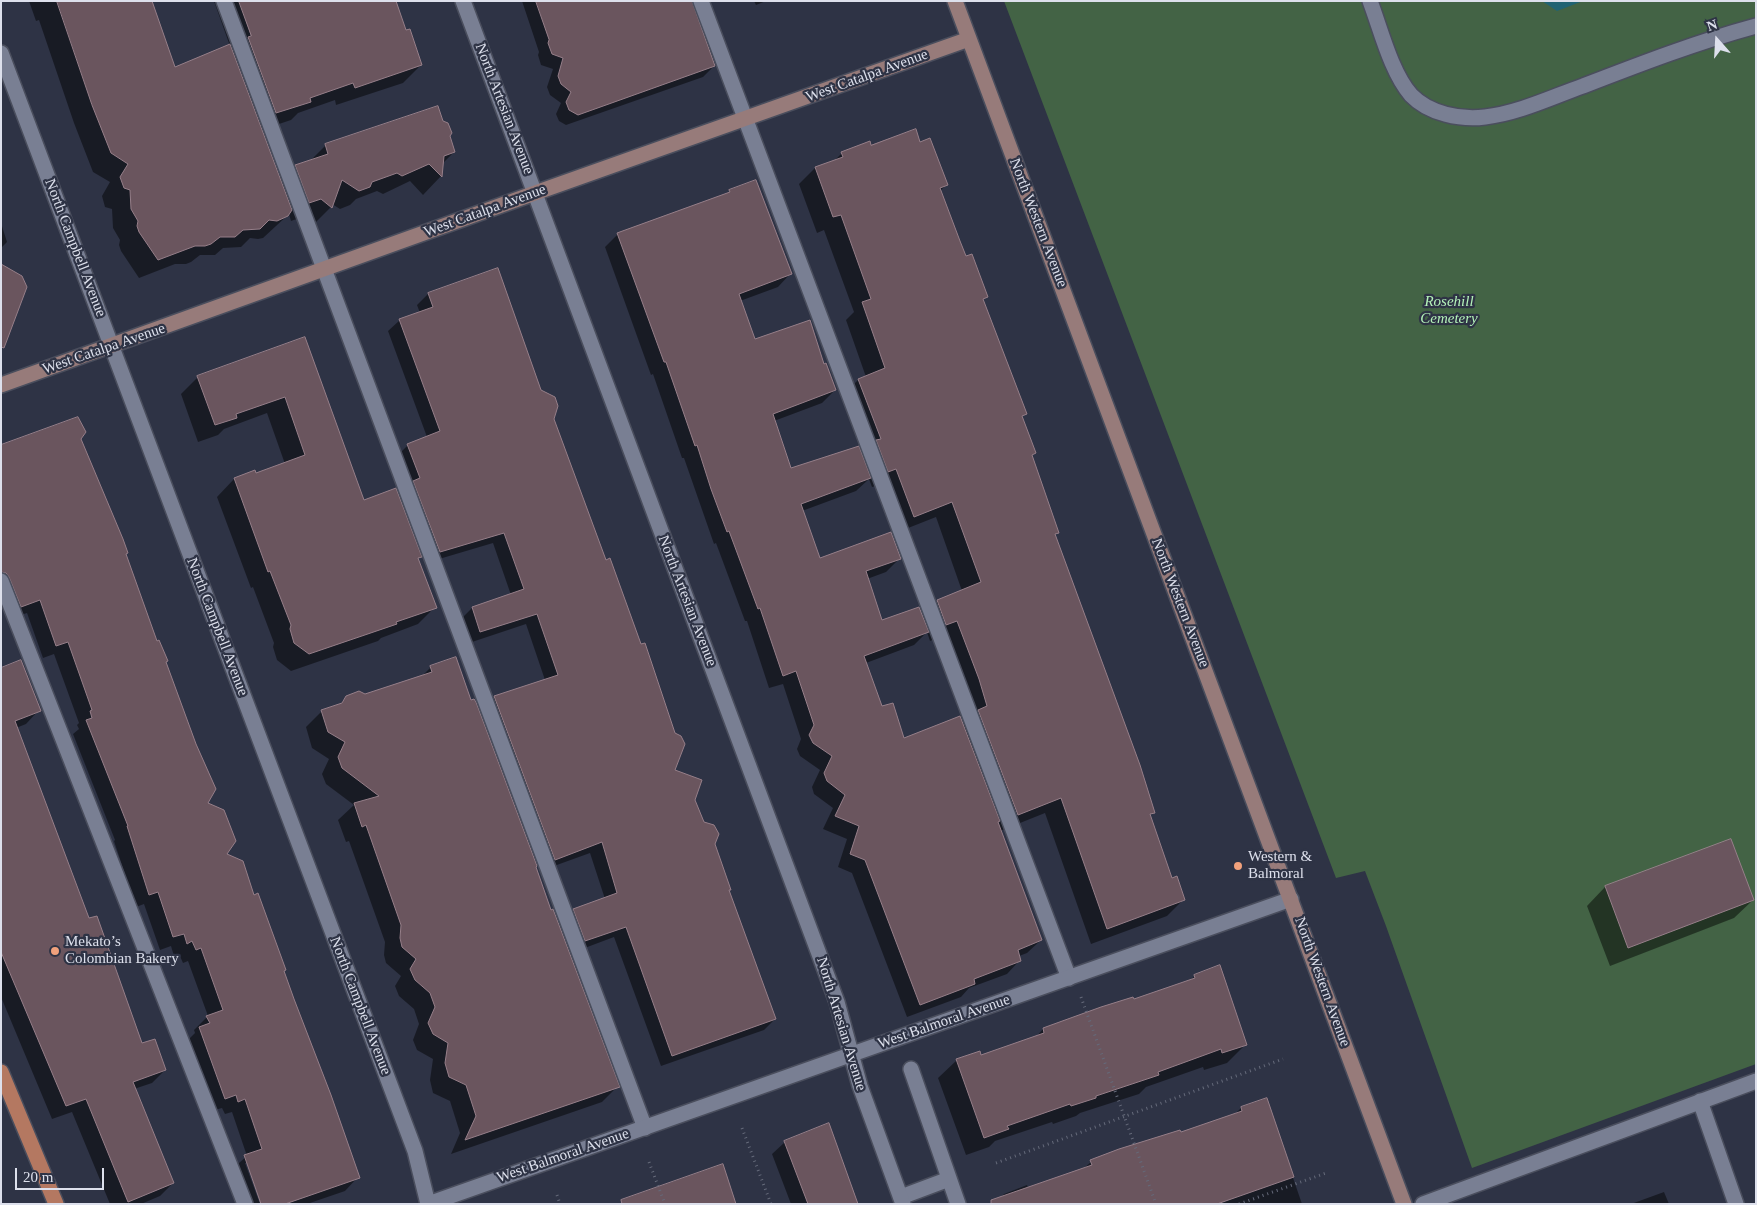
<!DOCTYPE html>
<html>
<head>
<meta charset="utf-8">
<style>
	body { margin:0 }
	#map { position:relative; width:1757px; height:1205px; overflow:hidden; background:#2e3345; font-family:Georgia,serif }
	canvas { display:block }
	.frame { position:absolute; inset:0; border:2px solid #dde0ec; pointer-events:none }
	.north { position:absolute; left:1692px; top:15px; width:50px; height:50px; -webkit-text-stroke:4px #2e3345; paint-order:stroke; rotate:341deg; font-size:14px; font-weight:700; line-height:20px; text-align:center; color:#dde0ec }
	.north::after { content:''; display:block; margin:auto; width:18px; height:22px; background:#dde0ec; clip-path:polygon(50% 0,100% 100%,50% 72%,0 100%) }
	.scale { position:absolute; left:15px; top:1168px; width:89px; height:22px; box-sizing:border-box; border:2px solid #dde0ec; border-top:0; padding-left:6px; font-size:15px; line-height:18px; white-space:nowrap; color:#dde0ec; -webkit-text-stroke:4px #2e3345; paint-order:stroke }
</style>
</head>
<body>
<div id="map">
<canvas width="1757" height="1205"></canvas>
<div class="frame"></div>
<div class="north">N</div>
<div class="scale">20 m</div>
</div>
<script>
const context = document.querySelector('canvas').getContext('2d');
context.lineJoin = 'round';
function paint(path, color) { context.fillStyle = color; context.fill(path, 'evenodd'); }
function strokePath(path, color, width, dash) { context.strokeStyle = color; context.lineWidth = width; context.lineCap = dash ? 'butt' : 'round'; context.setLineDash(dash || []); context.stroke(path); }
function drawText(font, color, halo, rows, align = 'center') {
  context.font = font + ' Georgia,serif'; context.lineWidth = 4.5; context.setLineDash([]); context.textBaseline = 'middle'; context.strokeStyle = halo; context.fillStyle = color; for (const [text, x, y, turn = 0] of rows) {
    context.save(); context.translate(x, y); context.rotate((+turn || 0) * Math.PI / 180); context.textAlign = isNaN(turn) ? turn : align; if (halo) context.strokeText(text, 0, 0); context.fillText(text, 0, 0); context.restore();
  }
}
paint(new Path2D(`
	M1004 1H1756V1064L1472 1168 1386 926 1365 871 1336 878Z`), '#436345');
paint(new Path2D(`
	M1542 1H1583L1557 11Z`), '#216373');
paint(new Path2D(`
	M29 1H120L175 68 230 46 214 1H394L405 31 421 65 403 83 336 105 335 100 298 113 291 120 261 130 280 182 296 166 310 161 326 145 449 136 454 152 442 164 441 176 423 195 410 181 383 194 377 191 356 199 350 205 340 209 332 204 331 207 312 226 302 217 291 221 289 214 263 238 258 239 250 238 241 247 223 248 215 255H200L191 262 186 264H175L139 278 121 251 119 245 120 240 113 228 112 209 105 207 102 196 110 182 93 172 74 123 39 20 36 21Z
	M522 1H691L714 66 703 77 566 125 559 121 556 114 561 103 550 95 547 87 553 69 541 65 538 55 539 52Z
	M754 1H766L756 5Z
	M920 143 946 185 940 191 958 242 986 297 982 301 1026 413 1021 418 1035 453 1031 457 1058 532 1054 536 1153 812 1149 816 1172 879 1183 900 1167 916 1091 944 1045 813 1000 831 1041 940 1027 953 1019 956 1020 960 1007 974 969 988 961 997 907 1017 852 873 838 867 847 839 823 829 833 808 814 794 812 787 820 770 800 756 797 749 801 739 783 684 769 688 747 621H745L716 543 714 544 684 458H682L653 374 651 375 605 247 618 234 726 195 730 191 791 273 778 287 740 301 755 340 824 366 835 390 822 403 774 421 791 470 861 457 865 454 842 396 858 380 866 377 846 320 854 312 824 230 817 233 799 184 815 168 833 162 842 153 870 147ZM869 479 872 487 879 485 898 532 936 517 962 591 937 601 922 617 881 622 867 579 886 572 900 558 819 559 802 511 856 491ZM927 632 930 641 940 637 970 719 963 727 903 740 881 708 866 663 914 645Z
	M1 223 7 242 1 248Z
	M497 269 540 390 552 419 673 771 693 800 713 844 730 890 728 891 775 1019 764 1030 661 1066 614 937 574 952 563 921 574 910 605 899 590 853 543 870 483 708 494 697 545 680 526 624 469 643 461 619 472 608 511 595 493 543 429 562 397 456 408 445 427 437 388 331 400 320 420 313 417 305 428 294Z
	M304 339 363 501 420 557 417 560 435 607 418 624 381 638 378 641 291 671 277 660 273 647 274 643 253 587 251 588 217 497 234 479 254 472 255 475 285 464 267 413 224 429 218 435 198 442 181 394 198 377Z
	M80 439 165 662 206 804 226 855 253 897 283 971 358 1177 345 1191 307 1204H262L248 1163H245L260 1204H243L231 1170 247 1156 232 1112 225 1114 222 1108 211 1111 187 1041 195 1033 194 1030 208 1016 188 961 183 963 179 954 174 956 171 946 160 950 144 904 136 907 114 841 115 840 73 734 79 729 77 725 79 723 54 654 43 658 27 613 8 619 1 603V445Z
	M431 667 534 867 618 1086 602 1102 451 1154 460 1133 450 1101 433 1093 430 1080 433 1059 417 1050 413 1040 419 1024 414 1009 399 996 395 986 401 976 386 963 384 955 385 942 349 841 346 842 338 820 354 805 326 784 322 774 329 759 312 748 306 727 322 711 338 706 347 697 365 695 421 677Z
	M1 670 39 710 26 724 16 728 89 919 142 1045 165 1070 152 1083 134 1089 173 1183 160 1196 141 1204H110L72 1112 52 1119 1 997Z
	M1730 840 1753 900 1734 918 1610 966 1587 906 1605 887Z
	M1195 976 1246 1044 1227 1063 1204 1070 1203 1067 1146 1087 1139 1094 1080 1113 1076 1116 1053 1124 1052 1122 995 1141 989 1147 966 1155 938 1078 957 1060 981 1056 1036 1037 1043 1029 1189 981Z
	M1266 1099 1302 1204H994L1004 1194 1027 1185 1028 1188 1083 1169 1091 1162 1233 1116 1241 1108Z
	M785 1142 857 1204H791L772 1154Z
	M1664 1192 1669 1204H1631Z`), '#0007');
const building = new Path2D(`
	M57 1H152L175 67 230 44 292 210 288 216 277 221 269 220 260 229 243 230 235 237H220L211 244 205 246H195L158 260 139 232 137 226 138 221 131 209 130 190 124 188 120 177 128 164 111 153 92 105Z
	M239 1H396L406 30 410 29 422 65 355 88 353 83 310 98 311 102 276 113 248 37 251 36Z
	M536 1H692L715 66 578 115 569 110 566 102 571 92 561 84 558 76 563 58 552 54 548 43 549 40Z
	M438 106 443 121 448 123 452 133 450 136 455 152 444 156 442 177 429 164 402 176 397 173 372 182 370 187 359 191 342 180 332 208 321 199 309 203 295 165 328 154 325 144Z
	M916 129 920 142 930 138 948 185 940 188 960 241 966 256 972 254 988 297 983 299 1027 414 1022 416 1036 453 1032 455 1059 533 1055 534 1140 765 1155 813 1150 814 1172 878 1177 876 1185 900 1107 929 1061 798 1018 815 978 710 987 706 979 679 957 621 946 625 937 600 981 582 952 502 914 517 896 469 888 472 876 440 881 439 858 379 885 368 862 302 871 299 841 215 833 217 815 167 843 157 841 152 870 141 871 145Z
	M756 180 792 274 739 294 755 339 810 320 824 364 826 363 836 390 773 414 791 468 859 446 871 478 801 504 820 558 891 532 901 559 866 571 882 620 919 607 929 632 864 656 882 706 893 703 904 738 960 716 1000 821 998 822 1042 940 1018 950 1021 961 974 979 975 984 920 1005 865 860 850 854 859 826 835 816 845 795 827 781 824 773 832 756 813 743 809 735 814 725 796 671 783 676 760 608 758 609 729 531 727 532 711 489 697 445 695 446 666 362H664L617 233 730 192 729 190Z
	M1 264 22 276 27 287 4 348 1 347Z
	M498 268 541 390 555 397 558 406 554 419 606 560 610 558 641 644 645 643 675 733 681 736 685 744 675 770 702 780 695 800 704 822 714 825 719 834 715 844 731 890H729L776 1019 672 1056 626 927 585 941 573 909 617 893 602 842 555 860 494 696 558 675 537 614 480 632 472 607 524 589 504 533 440 552 413 481 420 478 407 444 440 431 399 319 433 307 428 293Z
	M305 337 364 500 396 488 422 557 418 558 437 608 396 622 397 624 309 654 294 643 290 629 291 625 270 571 268 572 234 478 255 470 256 473 305 455 285 397 236 414 237 418 215 425 197 376Z
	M78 417 86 432 81 439 123 539 128 553 126 554 157 641 159 640 168 661 166 662 196 744 216 789 208 803 224 810 236 841 227 854 243 861 254 895 258 893 286 970 284 971 294 999 331 1095 360 1178 285 1204H261L244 1155 262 1149 245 1099 238 1102 236 1095 225 1099 199 1027 210 1023 206 1016 223 1010 201 948 196 950 192 941 187 944 184 934 173 937 158 892 149 895 127 826H128L86 720 92 718 90 711 92 710 68 642 56 646 40 600 21 607 9 577 6 573 1 572V445Z
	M456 657 471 700 474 699 476 702 537 866 536 867 551 910 553 909 620 1087 465 1140 476 1116 466 1085 449 1077 445 1063 448 1043 433 1034 428 1023 435 1007 430 993 415 980 410 969 416 959 402 947 400 938 401 925 366 825 362 827 354 803 379 796 342 768 338 757 345 742 328 732 321 710 342 703 346 696 359 691 365 694 432 672 430 666Z
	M21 660 41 711 15 721 89 918 97 916 142 1043 155 1039 166 1070 133 1082 174 1183 128 1202 86 1099 66 1106 1 952V668Z
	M1731 839 1754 900 1628 948 1605 886Z
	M1220 965 1247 1045 1222 1053 1221 1049 1158 1072 1159 1075 1096 1096V1098L1071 1106 1070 1104 1007 1126 1009 1129 984 1138 956 1059 980 1051 981 1055 1044 1033 1043 1028 1101 1007 1133 997 1134 999 1195 978 1194 975Z
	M1267 1098 1294 1177 1217 1204H991V1200L1092 1165 1090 1160 1119 1149 1180 1130 1181 1132 1242 1111 1241 1107Z
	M829 1123 858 1204H808L784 1141Z
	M723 1164 736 1204H622L621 1200Z`);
paint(building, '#6a555e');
strokePath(building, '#967f89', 1);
const lane = new Path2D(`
	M224 1 645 1128
	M701 1 1069 978
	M1370 1C1381 30 1391 72 1411 95 1429 114 1461 120 1485 117 1519 113 1552 97 1583 86 1640 64 1697 42 1756 26
	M1 581 245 1204
	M911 1069 958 1204
	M1700 1101 1736 1204
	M901 1197 949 1179
	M1423 1204 1756 1081`);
const street = new Path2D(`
	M463 1 837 1002 860 1086 903 1204
	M1 53 415 1151 428 1204
	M428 1204 1291 899`);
const secondary = new Path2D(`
	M955 1 1404 1204
	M1 385 535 193 969 39`);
const primary = new Path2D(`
	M1 1072 56 1204`);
strokePath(lane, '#4a4e5d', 18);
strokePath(street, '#4a4e5d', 18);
strokePath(secondary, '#4a4e5d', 18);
strokePath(primary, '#4a4e5d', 18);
strokePath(new Path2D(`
	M1081 997 1156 1204
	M742 1128 771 1204
	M649 1162 665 1204
	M996 1163 1283 1059
	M557 1195 560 1204
	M1239 1204 1326 1173`), '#656a7a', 3, [1, 4]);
strokePath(lane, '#797f93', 15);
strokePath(street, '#797f93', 15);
strokePath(secondary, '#977b7a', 15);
strokePath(primary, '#b47861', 15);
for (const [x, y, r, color] of [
	[1238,866,5,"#f1a17c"],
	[55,951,5,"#f1a17c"]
]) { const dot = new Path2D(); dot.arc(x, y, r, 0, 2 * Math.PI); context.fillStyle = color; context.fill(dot); strokePath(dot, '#2e3345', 2); }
drawText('15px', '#dde0ec', '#2e3345', [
	["West Catalpa Avenue",867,76,-20],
	["North Artesian Avenue",504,109,69],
	["West Catalpa Avenue",485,211,-20],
	["North Western Avenue",1038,223,69],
	["North Campbell Avenue",75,248,69],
	["West Catalpa Avenue",104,349,-19],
	["North Artesian Avenue",687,601,69],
	["North Western Avenue",1180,603,69],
	["North Campbell Avenue",217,627,69],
	["North Western Avenue",1322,982,70],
	["North Campbell Avenue",360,1006,69],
	["West Balmoral Avenue",944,1022,-19],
	["North Artesian Avenue",841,1024,73],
	["West Balmoral Avenue",563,1156,-19]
]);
drawText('italic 15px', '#b4f2b9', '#2e3345', [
	["Rosehill",1449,302],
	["Cemetery",1449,319]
]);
drawText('15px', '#dde0ec', '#2e3345', [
	["Western &",1248,857],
	["Balmoral",1248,874],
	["Mekato’s",65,942],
	["Colombian Bakery",65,959]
], 'left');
</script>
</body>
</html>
